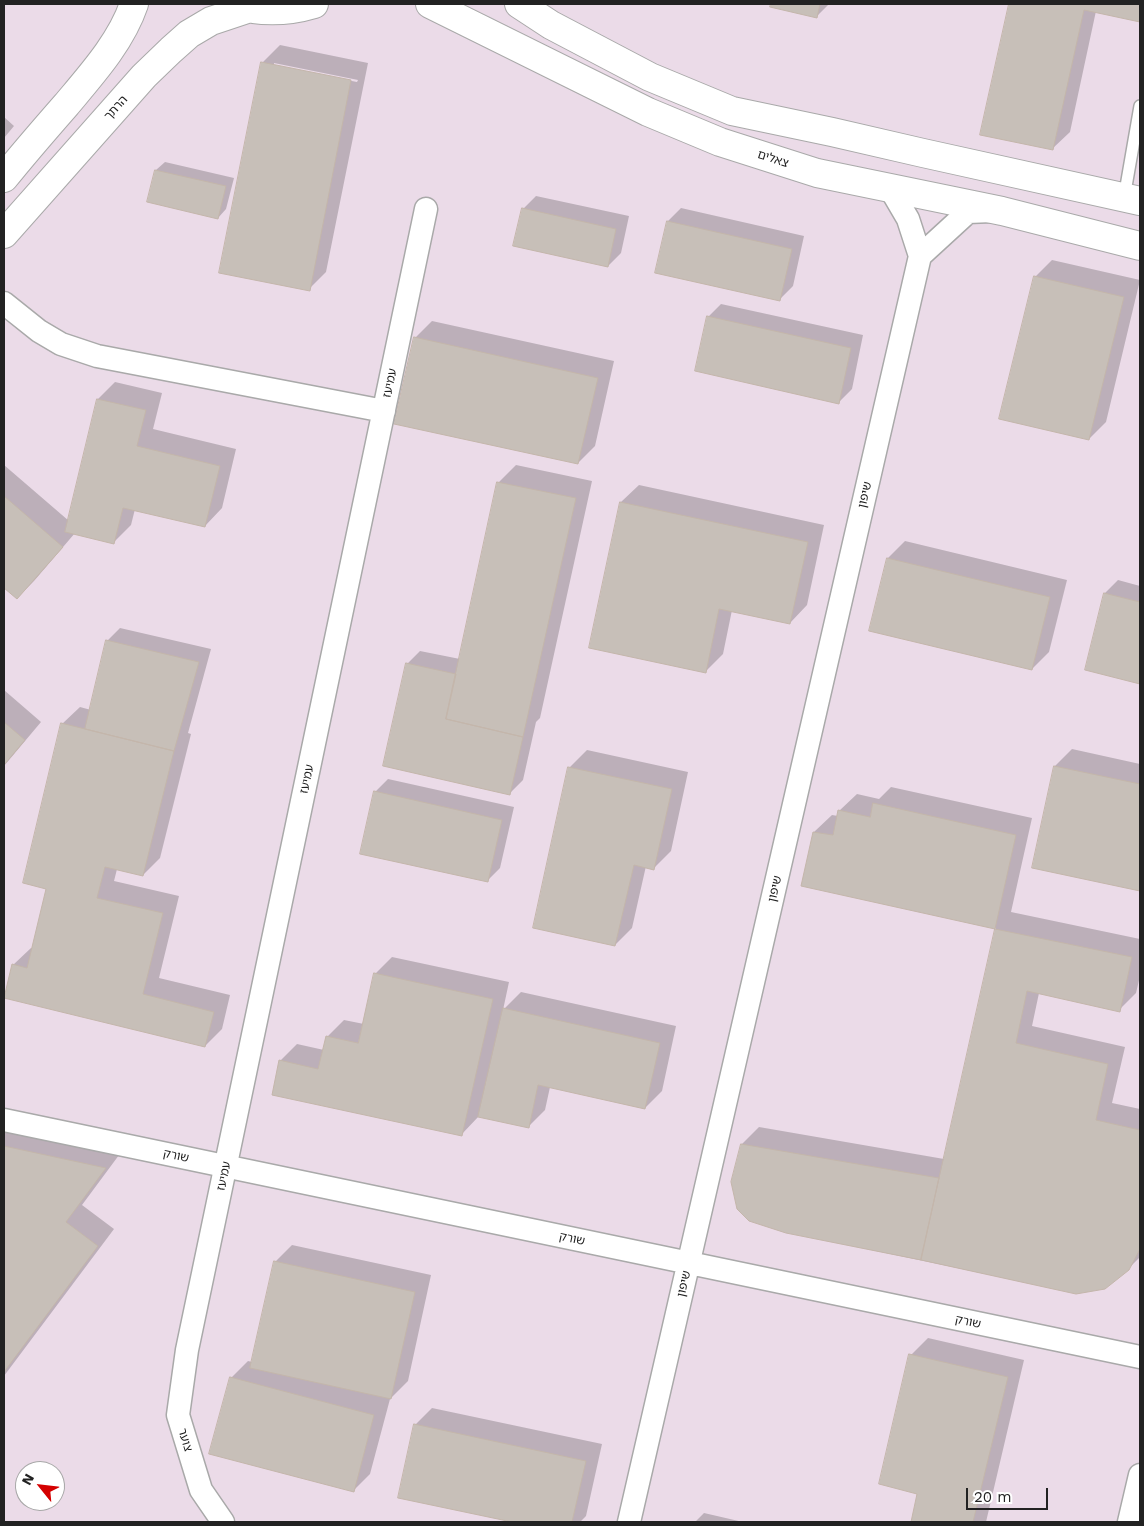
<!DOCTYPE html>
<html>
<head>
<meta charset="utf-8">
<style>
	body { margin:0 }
	#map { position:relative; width:1144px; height:1526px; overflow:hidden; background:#f2efe9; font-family:"Work Sans",sans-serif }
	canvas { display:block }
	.frame { position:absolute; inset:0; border:5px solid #222; pointer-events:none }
	.north { position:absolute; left:15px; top:1461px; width:50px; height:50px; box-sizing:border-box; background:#fff; border:1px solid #a7a7a7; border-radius:50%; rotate:299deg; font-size:14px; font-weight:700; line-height:20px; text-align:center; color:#222 }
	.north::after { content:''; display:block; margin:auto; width:18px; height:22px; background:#d40000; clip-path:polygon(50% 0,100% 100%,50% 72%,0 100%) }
	.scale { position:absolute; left:966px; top:1488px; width:82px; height:22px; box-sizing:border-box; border:2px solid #222; border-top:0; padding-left:6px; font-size:15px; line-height:18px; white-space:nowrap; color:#222; -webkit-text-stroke:4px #fff; paint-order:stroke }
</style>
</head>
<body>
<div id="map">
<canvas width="1144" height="1526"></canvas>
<div class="frame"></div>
<div class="north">N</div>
<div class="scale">20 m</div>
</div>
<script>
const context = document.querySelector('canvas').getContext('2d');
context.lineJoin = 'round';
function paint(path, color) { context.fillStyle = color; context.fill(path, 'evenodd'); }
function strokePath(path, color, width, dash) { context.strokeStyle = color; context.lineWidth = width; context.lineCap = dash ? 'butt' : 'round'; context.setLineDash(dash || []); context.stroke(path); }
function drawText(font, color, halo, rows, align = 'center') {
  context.font = font + ' "Work Sans","Noto Sans Hebrew",sans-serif'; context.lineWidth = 4.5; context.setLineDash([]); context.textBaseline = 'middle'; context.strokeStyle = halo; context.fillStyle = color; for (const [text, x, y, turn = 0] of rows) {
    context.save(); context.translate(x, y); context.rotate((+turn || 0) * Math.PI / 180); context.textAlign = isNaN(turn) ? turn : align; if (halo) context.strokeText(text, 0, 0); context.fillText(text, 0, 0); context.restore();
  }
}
paint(new Path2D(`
	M4 4H1140V1522H4ZM25 1471H55V1501H25Z`), '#ebdbe8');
paint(new Path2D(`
	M772 4H829L817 16 772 6Z
	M1010 4H1140V21L1096 11 1070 132 1052 149 981 134Z
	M280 45 368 63 326 272 309 289 263 62ZM274 63 358 80 357 82 274 66Z
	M4 117 14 126 4 138Z
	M165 162 234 178 226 209 218 218 156 170Z
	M536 196 629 216 621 253 608 266 523 209Z
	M681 208 804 236 793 286 780 299 668 221Z
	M1052 260 1140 280 1106 422 1089 439 1035 277Z
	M721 304 863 335 852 389 839 402 708 317Z
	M432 321 614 361 595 446 578 463 415 338Z
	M115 382 162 393 153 429 236 449 222 508 205 526 135 509 131 525 114 542 75 533 34 581 17 598 4 586V465L69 521 98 399Z
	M516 465 592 481 540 718 536 722 523 780 510 793 407 664 420 651 460 659 499 482Z
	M639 485 824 525 807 605 790 623 732 610 723 654 706 671 590 647 621 502Z
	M905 541 1067 580 1049 652 1032 669 888 558Z
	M1118 580 1140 586V683L1086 669 1105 593Z
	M120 628 211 649 188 733 191 734 160 858 143 875 117 869 114 881 179 896 159 978 230 995 222 1029 205 1046 13 965 31 948H33L48 888 62 724 80 707 91 710 107 641Z
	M4 690 41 722 4 766Z
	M1072 749 1140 764V890L1033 867 1055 766Z
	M587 750 688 772 671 851 654 868 646 866 632 928 615 945 534 927 570 767Z
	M388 779 514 807 500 868 487 881 375 792Z
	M891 787 1032 818 1011 912 1140 939V976L1136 993 1119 1010 1039 993 1032 1026 1125 1047 1112 1103 1140 1109V1257L1128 1269 1076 1293 786 1232 742 1144 759 1127 944 1159 996 928 802 885 814 832 832 815 838 816 839 811 857 794 879 799Z
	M392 957 509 982 503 1010 521 992 676 1026 662 1091 645 1108 550 1087 545 1110 528 1127 479 1116 461 1135 280 1061 297 1044 324 1050 327 1037 344 1020 364 1024 375 974Z
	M4 1125 122 1151 82 1205 114 1229 4 1376Z
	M292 1245 431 1275 408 1381 390 1399 370 1474 353 1491 231 1378 248 1361 252 1362 275 1262Z
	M928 1338 1024 1360 986 1522H912L919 1493 911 1355Z
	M432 1408 602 1444 586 1516 580 1522H518L399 1497 415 1425Z
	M704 1513 743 1522H695Z`), '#0003');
const building = new Path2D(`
	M771 4H820L817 18 770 7Z
	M1009 4H1140V22L1084 10 1053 150 980 135Z
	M261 62 351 80 310 291 219 273Z
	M155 170 226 186 218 219 147 202Z
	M522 208 616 229 608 267 513 246Z
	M667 221 792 249 780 301 655 273Z
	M1034 276 1124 297 1089 440 999 419Z
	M707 316 851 348 839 404 695 371Z
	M414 337 598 378 578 464 394 424Z
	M97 399 146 410 137 446 220 466 205 527 123 508 114 544 65 532Z
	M497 482 576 498 523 737 446 719Z
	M4 496 63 547 17 599 4 588Z
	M620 502 808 542 790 624 719 609 706 673 589 648Z
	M887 558 1050 597 1032 670 869 631Z
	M1104 593 1140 602V684L1085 670Z
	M106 640 199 662 174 751 85 729Z
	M406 663 456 674 446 719 523 737 510 795 383 766Z
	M4 722 25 740 4 765Z
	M61 723 174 751 143 876 105 867 97 898 163 913 143 994 214 1012 205 1047 4 998 12 964 27 968 46 889 23 883Z
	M1054 766 1140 784V891L1032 868Z
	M568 767 672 789 654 870 634 865 615 946 533 928Z
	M374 791 502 820 488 882 360 854Z
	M873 803 1016 835 995 929 801 886 813 832 833 835 838 810 870 817Z
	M995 929 1132 957 1120 1012 1027 991 1016 1043 1108 1064 1096 1120 1140 1130V1249L1129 1270 1105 1289 1076 1294 921 1260Z
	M374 973 493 999 462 1136 272 1095 279 1060 318 1069 326 1036 358 1043Z
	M503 1008 660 1043 645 1109 538 1085 529 1128 478 1117Z
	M741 1144 939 1178 921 1260 786 1233 749 1221 737 1209 731 1182Z
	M4 1146 106 1168 66 1222 98 1246 4 1372Z
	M274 1261 415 1292 391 1399 250 1368Z
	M909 1354 1008 1377 973 1522H911L917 1494 879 1484Z
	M230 1377 374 1415 354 1492 209 1454Z
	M414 1424 586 1461 572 1522H512L398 1498Z`);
paint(building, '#c7bfb8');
strokePath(building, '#c4b6ab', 1);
const service = new Path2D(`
	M1124 198 1140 106`);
const minor = new Path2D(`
	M920 256 968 212 992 211
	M4 303 39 331 61 344 97 356 384 411
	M4 1120 1140 1357
	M223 1522 201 1490 178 1415 187 1350 426 209
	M629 1522 920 256 908 219 891 190 877 187
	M1129 1522 1140 1475`);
const tertiary = new Path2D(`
	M233 4C260 13 287 12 314 4
	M430 4 648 112 720 142 817 173 1002 211 1140 246
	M519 4 551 25 650 77 732 111 832 132 923 153 1140 201
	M4 178C24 153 45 129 66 105 92 74 121 42 134 4
	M4 234 144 76 171 50 189 34 211 21 247 9`);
strokePath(service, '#a9a9a9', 14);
strokePath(minor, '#a9a9a9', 25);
strokePath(tertiary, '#a9a9a9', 30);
strokePath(service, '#fff', 11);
strokePath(minor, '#fff', 22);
strokePath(tertiary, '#fff', 28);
drawText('12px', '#222', '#fff', [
	["הרתך",116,108,-48],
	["צאלים",773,159,18],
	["עמיעז",390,383,-78],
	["שיפון",865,495,-77],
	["עמיעז",307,779,-78],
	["שיפון",775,889,-77],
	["שורק",176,1156,12],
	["עמיעז",224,1176,-78],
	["שורק",572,1239,12],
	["שיפון",684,1284,-77],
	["שורק",968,1322,12],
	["צוער",185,1440,73]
]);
</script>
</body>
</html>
